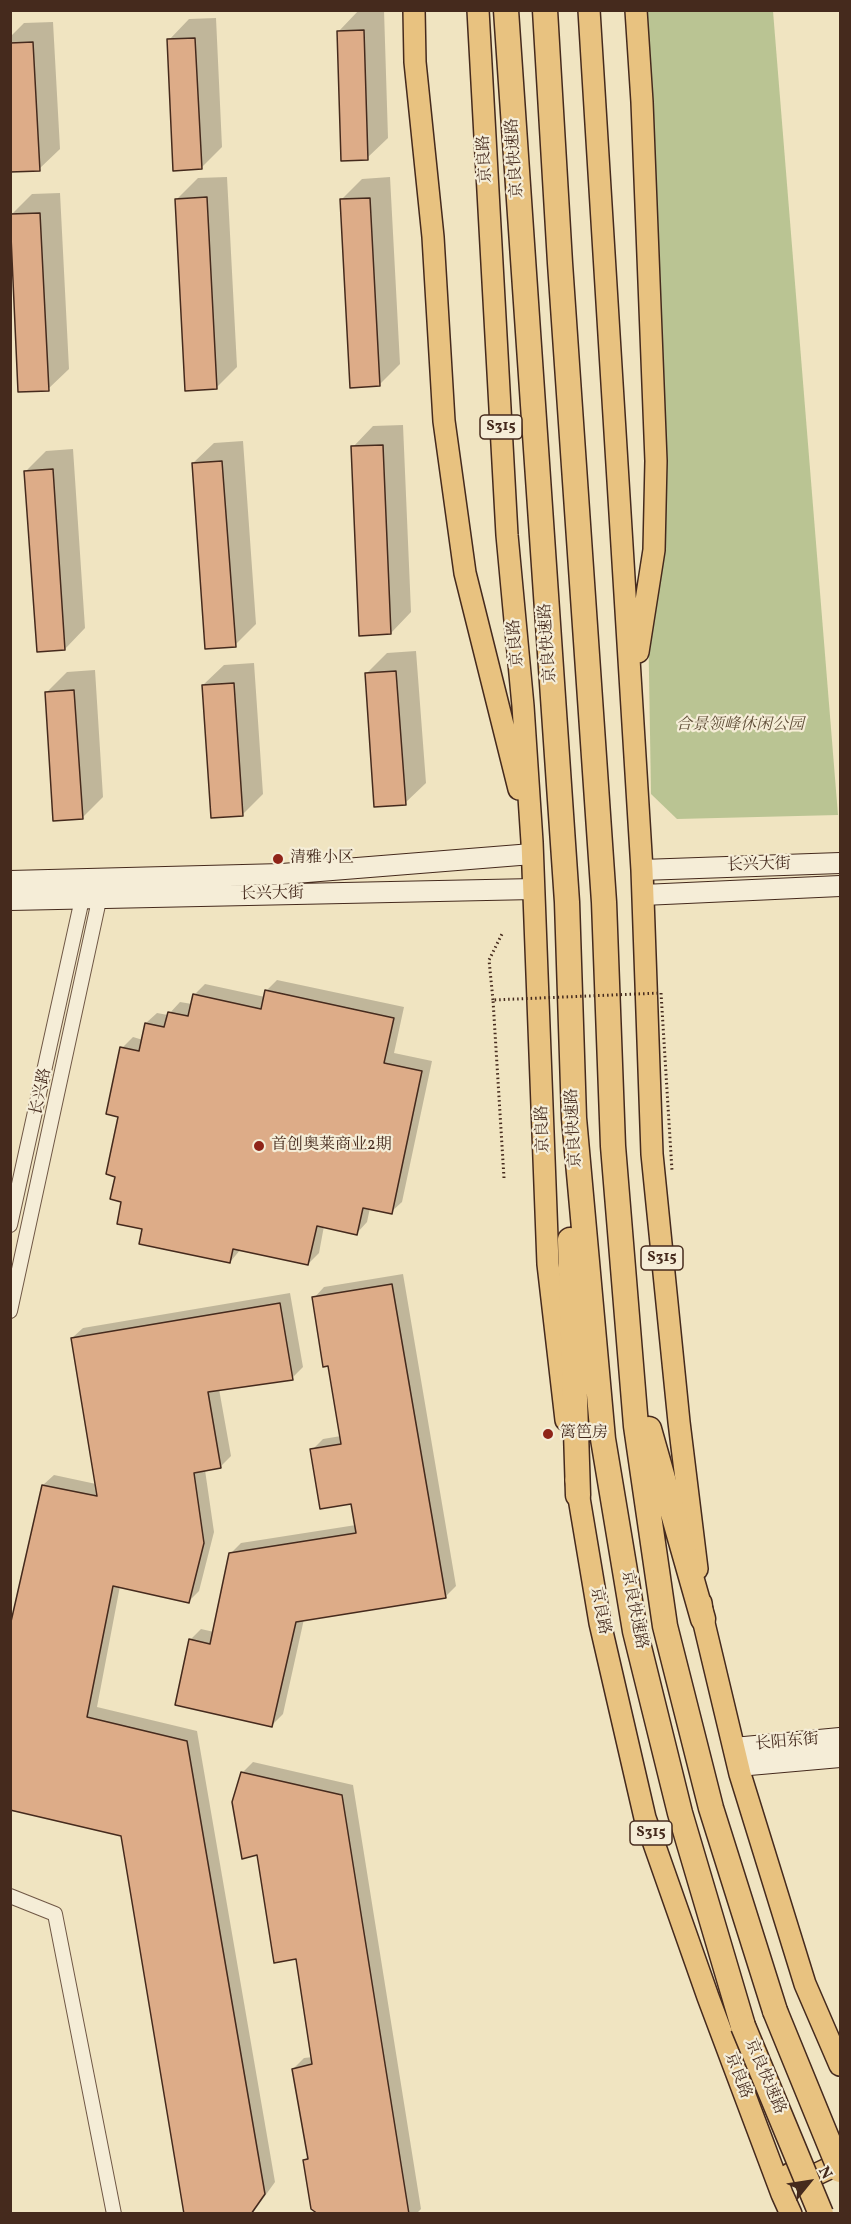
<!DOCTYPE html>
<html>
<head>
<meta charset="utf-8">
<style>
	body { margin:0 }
	#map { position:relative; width:851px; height:2224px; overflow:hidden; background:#f0e4c1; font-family:Vollkorn,serif }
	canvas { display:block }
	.frame { position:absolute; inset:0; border:12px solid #452a1d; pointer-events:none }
	.north { position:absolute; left:779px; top:2152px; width:60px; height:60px; -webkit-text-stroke:4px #f5edd7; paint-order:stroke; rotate:60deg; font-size:16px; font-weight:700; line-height:24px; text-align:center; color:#452a1d }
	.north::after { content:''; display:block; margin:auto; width:21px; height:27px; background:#452a1d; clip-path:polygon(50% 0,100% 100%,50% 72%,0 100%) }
</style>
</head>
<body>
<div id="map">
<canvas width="851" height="2224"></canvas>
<div class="frame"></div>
<div class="north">N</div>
</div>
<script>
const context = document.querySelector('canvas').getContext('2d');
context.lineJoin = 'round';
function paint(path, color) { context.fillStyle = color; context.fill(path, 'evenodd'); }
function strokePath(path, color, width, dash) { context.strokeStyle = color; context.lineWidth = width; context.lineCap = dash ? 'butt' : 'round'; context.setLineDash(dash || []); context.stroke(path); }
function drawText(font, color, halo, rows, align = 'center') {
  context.font = font + ' Vollkorn,"Noto Serif SC",serif'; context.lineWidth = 4.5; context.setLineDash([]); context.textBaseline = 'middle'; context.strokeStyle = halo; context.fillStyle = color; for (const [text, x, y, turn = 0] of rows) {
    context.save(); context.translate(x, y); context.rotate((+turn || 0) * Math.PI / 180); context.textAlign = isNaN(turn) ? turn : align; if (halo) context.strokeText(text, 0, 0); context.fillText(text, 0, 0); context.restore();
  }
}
paint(new Path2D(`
	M638 11H773L838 815 677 819 651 794Z`), '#bac493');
paint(new Path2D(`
	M359 10H384L388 138 367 158 339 31Z
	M216 18 222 147 201 168 169 40 189 19Z
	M53 22 60 149 39 169 10 171V37L24 23Z
	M227 177 237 367 216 388 177 199 198 178Z
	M390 177 400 364 380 384 341 200 362 179Z
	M60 193 69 369 48 389 11 215 32 194Z
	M403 425 411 612 391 633 353 447 373 426Z
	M243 441 256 624 235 645 193 463 214 443Z
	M73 449 85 628 65 649 26 471 46 451Z
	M416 651 426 783 405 803 366 674 387 653Z
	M254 663 263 794 242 815 203 685 224 665Z
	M95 670 103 797 82 818 46 693 67 672Z
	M277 980 404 1007 394 1053 432 1061 402 1202 391 1212 370 1208 367 1222 357 1233 324 1226 319 1253 308 1264 241 1249 230 1262 123 1201 117 1175 122 1048 133 1037 143 1040 146 1023 157 1013 168 1015 180 1002 192 1004 194 995 205 984 265 997 266 991Z
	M403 1274 456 1586 445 1597 304 1619 283 1714 272 1725 190 1640 201 1629 214 1632 230 1554 241 1543 356 1525 352 1502 312 1450 323 1439 341 1436 329 1364 314 1298 324 1287Z
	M290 1293 303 1367 292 1378 219 1389 231 1456 220 1467 205 1470 214 1532 199 1591 188 1602 120 1586 97 1707 197 1731 275 2182 252 2214H186L122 1834 10 1809 43 1485 54 1475 96 1484 72 1338 83 1328Z
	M253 1762 353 1785 421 2209 416 2214H321L304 2160 309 2156 293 2069 304 2058 313 2057 297 1957 258 1853 242 1773Z`), '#0003');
const building = new Path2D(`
	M364 30 368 160 341 161 337 31Z
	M195 38 202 169 173 171 167 39Z
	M33 42 40 171 10 172V43Z
	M207 197 217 389 185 391 175 199Z
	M370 198 380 386 350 388 340 199Z
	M40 213 49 391 18 392 10 214Z
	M383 445 391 634 359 636 351 446Z
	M222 461 236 647 205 649 192 463Z
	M53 469 65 650 37 652 24 471Z
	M396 671 406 805 374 807 365 673Z
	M234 683 243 816 211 818 202 685Z
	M74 690 83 819 53 821 45 692Z
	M265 990 394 1018 384 1063 422 1071 392 1214 363 1208 357 1235 317 1226 308 1265 233 1249 230 1263 139 1244 142 1229 117 1224 121 1202 110 1199 115 1177 106 1174 118 1117 106 1114 120 1047 139 1051 145 1023 164 1027 168 1012 188 1016 193 994 261 1009Z
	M392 1284 446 1598 296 1622 272 1727 175 1705 189 1639 210 1644 229 1553 356 1533 351 1504 320 1509 310 1449 341 1444 328 1366 323 1367 312 1297Z
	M280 1303 293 1380 208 1392 221 1468 194 1473 204 1543 189 1603 113 1586 87 1717 187 1741 265 2194 251 2214H184L121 1836 10 1810V1626L42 1485 97 1496 71 1338Z
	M241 1772 342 1795 409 2214H318L311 2209 303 2160 308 2159 292 2069 312 2064 296 1959 274 1963 257 1855 242 1859 232 1802Z`);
paint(building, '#ddac88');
strokePath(building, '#452a1d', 1.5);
const street = new Path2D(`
	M10 1225 84 890
	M10 1311 101 891
	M10 1896 55 1914 114 2214`);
const secondary = new Path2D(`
	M642 870 840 863
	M10 881 282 874 532 854
	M643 895 840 886
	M10 900 534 889
	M734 1748 840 1738
	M738 1766 840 1757`);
const primary = new Path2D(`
	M414 10 415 62 433 237 444 421 465 573 519 789
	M478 10 507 535 523 706 532 842 548 1264 566 1420
	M589 10 642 870 652 1154 679 1422 697 1569
	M636 10 642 102 656 461 654 550 638 652
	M576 1480 600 1623 645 1818 708 1997 782 2194 791 2214
	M701 1603 703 1619 740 1774 805 1984 840 2065
	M790 2174 815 2175 840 2163`);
const highway = new Path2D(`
	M506 10 567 902 574 1118 603 1439 635 1631 680 1813 743 2026
	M545 10 560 263 604 902 613 1146 636 1426 665 1626 711 1808 775 2011
	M570 1240 578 1495
	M649 1429 703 1619`);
strokePath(street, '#705846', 16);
strokePath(secondary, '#452a1d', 22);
strokePath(primary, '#452a1d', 24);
strokePath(highway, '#452a1d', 27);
strokePath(new Path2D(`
	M493 1000 489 960 503 932`), '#452a1d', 3, [1.5, 3]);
strokePath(street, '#f5edd7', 14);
strokePath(secondary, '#f5edd7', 20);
strokePath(primary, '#e8c280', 21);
strokePath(highway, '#e8c280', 24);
const highwayBridge = new Path2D(`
	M775 2011 840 2170
	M743 2026 821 2214`);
strokePath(highwayBridge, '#452a1d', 27, []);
strokePath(new Path2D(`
	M504 1178 493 1000 661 993 672 1171`), '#452a1d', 3, [1.5, 3]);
strokePath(highwayBridge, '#e8c280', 24);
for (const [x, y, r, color] of [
	[278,859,6,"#8f2418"],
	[259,1146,6,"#8f2418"],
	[548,1434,6,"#8f2418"]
]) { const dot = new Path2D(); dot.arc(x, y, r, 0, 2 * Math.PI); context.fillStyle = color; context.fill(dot); strokePath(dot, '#f5edd7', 2); }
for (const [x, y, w] of [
	[501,427,42],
	[662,1258,42],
	[651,1833,42]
]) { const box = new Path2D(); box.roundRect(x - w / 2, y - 12, w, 24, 4.5); context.fillStyle = '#f5edd7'; context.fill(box); strokePath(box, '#452a1d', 1.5); }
drawText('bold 15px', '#452a1d', null, [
	["S315",501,427],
	["S315",662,1258],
	["S315",651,1833]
]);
drawText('16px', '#452a1d', '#f5edd7', [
	["京良快速路",516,158,-94],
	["京良路",486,159,-93],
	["京良路",517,643,-95],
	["京良快速路",549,643,-94],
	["长兴大街",759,866,-2],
	["长兴大街",272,895,-1],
	["长兴路",42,1092,-78],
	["京良快速路",575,1128,-93],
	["京良路",544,1129,-92],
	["京良快速路",633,1610,79],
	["京良路",599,1611,79],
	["长阳东街",787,1743,-5],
	["京良路",737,2076,69],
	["京良快速路",764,2077,67]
]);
drawText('italic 16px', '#62503a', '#f5edd7', [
	["合景领峰休闲公园",740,726]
]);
drawText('16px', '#452a1d', '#f5edd7', [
	["清雅小区",290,859],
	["首创奥莱商业2期",271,1146],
	["篱笆房",560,1434]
], 'left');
</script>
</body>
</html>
